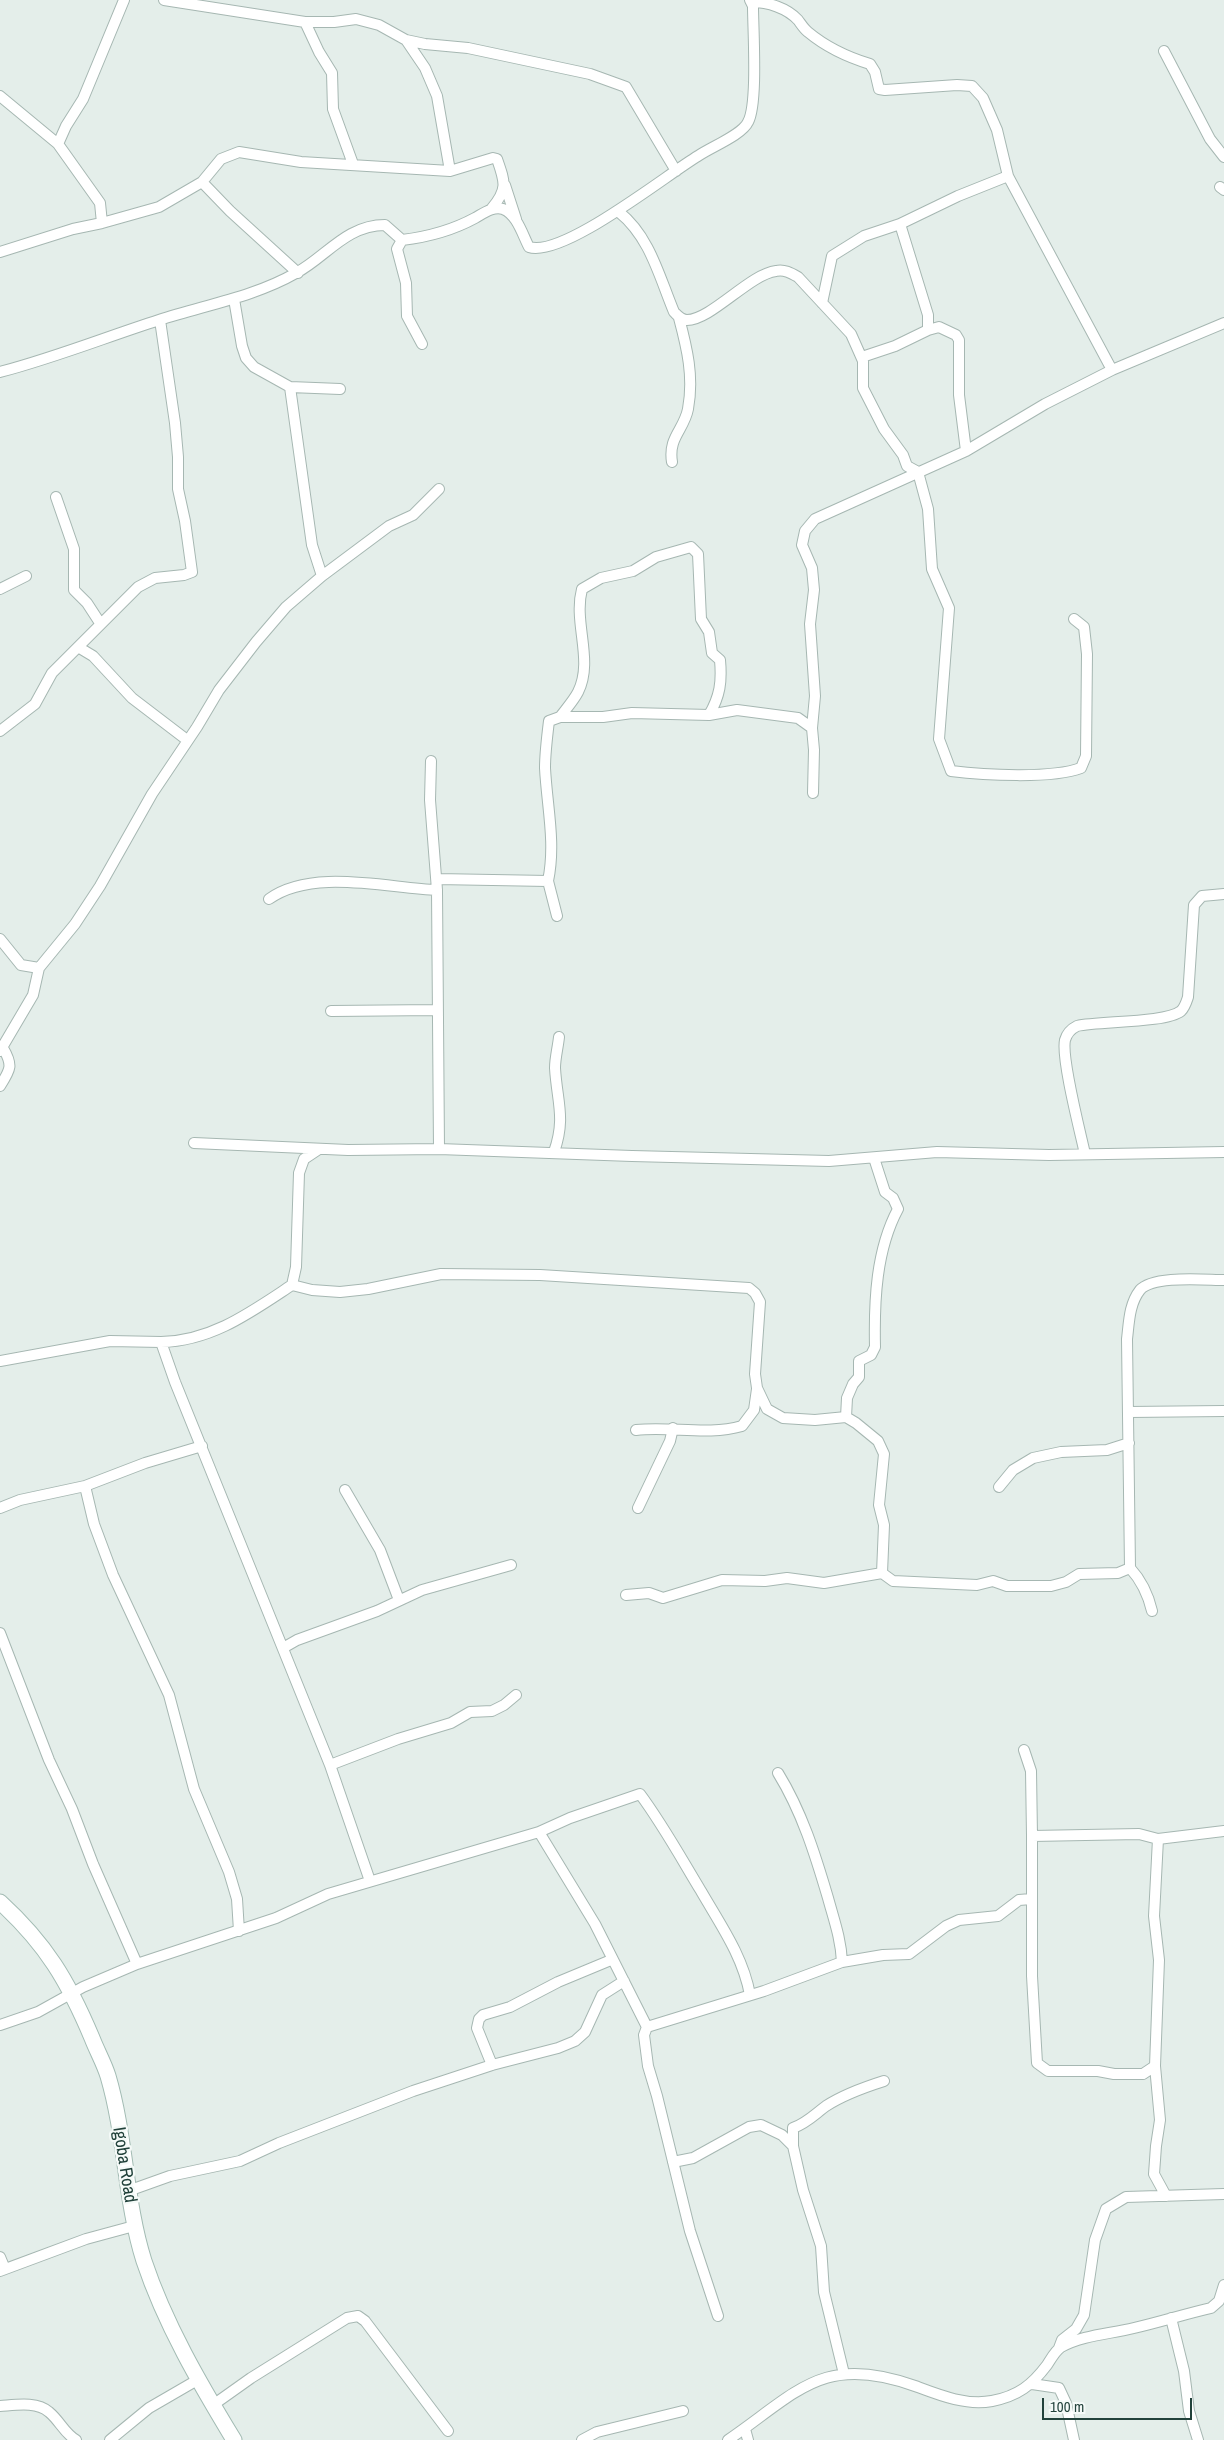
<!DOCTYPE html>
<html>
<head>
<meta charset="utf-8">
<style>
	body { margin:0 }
	#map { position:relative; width:1224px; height:2440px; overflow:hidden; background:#e4eeea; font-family:"Archivo Narrow",sans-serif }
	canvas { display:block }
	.scale { position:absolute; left:1042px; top:2398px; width:150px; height:22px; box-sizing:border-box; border:2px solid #22423b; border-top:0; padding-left:6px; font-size:15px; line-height:18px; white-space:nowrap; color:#22423b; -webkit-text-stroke:4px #f5faf8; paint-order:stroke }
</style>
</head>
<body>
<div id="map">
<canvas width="1224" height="2440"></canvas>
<div class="scale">100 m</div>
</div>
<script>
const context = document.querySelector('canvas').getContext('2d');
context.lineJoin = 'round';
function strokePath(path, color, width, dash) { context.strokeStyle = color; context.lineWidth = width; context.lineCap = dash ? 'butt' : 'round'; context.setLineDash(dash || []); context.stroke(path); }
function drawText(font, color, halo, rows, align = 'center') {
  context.font = font + ' "Archivo Narrow",sans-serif'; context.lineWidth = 4.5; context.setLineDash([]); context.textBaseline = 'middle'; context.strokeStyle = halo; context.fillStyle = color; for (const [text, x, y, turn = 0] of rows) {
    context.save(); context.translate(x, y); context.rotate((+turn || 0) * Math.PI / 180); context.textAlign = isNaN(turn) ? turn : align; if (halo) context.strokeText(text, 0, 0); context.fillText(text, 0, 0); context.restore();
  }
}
const street = new Path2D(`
	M164 0 305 22H334L356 19 379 25 406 40 425 44 468 48 590 74 626 87 676 171
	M752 2C768 2 787 8 798 20 801 24 804 29 808 32 826 47 847 57 870 64L875 72 879 89 885 90 957 85 972 86 983 98 997 130 1008 176 1112 370
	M305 22 319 52 332 73 333 109 353 164
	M406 40 425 68 437 96 450 171
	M1164 51 1210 139 1224 157
	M0 96 58 144 100 203 102 223
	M58 144 66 126 83 99 124 0
	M202 182 221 159 239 152 301 162 450 171 493 158 497 159C505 182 508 189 492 208
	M505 185 516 219
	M1220 187 1224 190
	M619 212C650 237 659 276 674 312 678 316 681 320 687 320 711 320 750 274 776 271 784 269 791 273 798 277L851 334 863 361V388L884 429 903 455 907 466 918 472 928 509 932 569 949 608 939 739 951 771C983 775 1052 779 1081 768L1086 756 1087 654 1084 627 1074 619
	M900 224 928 315V330L939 327 956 335 959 340V395L966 451
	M0 252 73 229 102 223 159 207 202 182 230 211 298 273
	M234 299 242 346 246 358 254 367 290 387 340 389
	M822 303 832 256 864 236 900 224 958 196 1008 176
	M422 344 407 316 406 283 397 249 402 240C427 237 453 230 475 218 484 213 493 206 503 209 517 214 523 236 529 247 563 258 666 175 698 156 711 147 742 135 748 122 758 104 753 30 753 6L750 0
	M862 357 895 346 928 330
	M0 372C54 358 106 337 159 320 205 305 254 297 296 273 326 257 346 225 385 225L402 240
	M290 387 312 545 322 576
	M672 462C668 437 684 430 688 409 694 377 687 348 679 318
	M56 497 74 549V590L87 603 100 623
	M0 589 26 576
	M78 647 93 656 132 698 187 740
	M560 717C566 709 574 700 578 692 594 660 573 623 582 589L601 578 633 571 656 557 691 547 698 554 701 619 709 632 712 653 720 660C722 682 720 696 709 715
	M812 728 815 696 810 624 814 590 812 568 802 545 805 531 815 519 966 451 1045 404 1112 370 1224 323
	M0 731 35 704 52 673 138 587 155 578 184 575 192 572 185 521 178 489V457L175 423 160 320
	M431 761 430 800 437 890 439 1149
	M437 879 548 881C556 843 547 807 545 768 545 753 547 737 549 721L560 717H603L632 713 709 715 737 710 798 718 812 728 814 750 813 793
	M548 881 557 916
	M269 899C312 868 387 888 437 890
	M0 939 21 965 39 968
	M331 1011 437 1010
	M0 1051 33 995 39 968 75 924 100 886 152 794 197 727 219 690 256 642 286 607 322 576 389 526 413 515 439 489
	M0 1086C11 1069 13 1065 3 1048
	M194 1143 348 1150 439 1149 632 1156 829 1161 937 1152 1049 1155 1224 1152
	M319 1149 304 1159 299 1173 296 1267 292 1285C251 1312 212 1341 161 1342L175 1382 330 1765 370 1881
	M554 1152C566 1118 557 1102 555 1068 555 1058 558 1047 559 1037
	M1085 1154C1080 1131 1061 1058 1065 1040 1067 1033 1071 1029 1077 1026 1100 1021 1166 1023 1181 1011 1185 1007 1186 1003 1188 997L1194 905 1202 896 1224 894
	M292 1285 312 1290 340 1292 368 1289 441 1274 540 1275 749 1288 755 1293 760 1302 755 1374 757 1388 767 1409 783 1418 815 1420 846 1417 856 1423 878 1441 884 1454 879 1505 884 1525 882 1573
	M0 1361 110 1341 161 1342
	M1129 1412 1224 1411
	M846 1417 847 1398 853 1384 859 1377V1361L871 1355 875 1347C874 1301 876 1250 898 1209L893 1198 885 1192 874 1158
	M636 1430C672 1426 707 1436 742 1426L754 1410 757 1389
	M85 1486 94 1524 113 1575 169 1695 194 1789 229 1872 237 1899 239 1931
	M999 1487 1013 1470 1033 1458 1061 1452 1107 1450 1129 1443
	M345 1490 380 1550 399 1600
	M0 1508 20 1500 85 1486 145 1463 202 1446
	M638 1508 670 1441 673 1428
	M626 1595 649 1593 663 1598 722 1580 765 1581 787 1578 824 1583 882 1573 893 1581 977 1585 993 1581 1007 1586H1051L1066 1582 1079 1574 1118 1573 1130 1568
	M1152 1611C1148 1594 1142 1581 1130 1568L1127 1339C1129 1323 1129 1304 1140 1290 1153 1275 1205 1280 1224 1280
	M0 1633 49 1760 72 1809 93 1864 137 1964
	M283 1648 297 1640 377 1611 422 1590 511 1565
	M1024 1750 1031 1771 1032 1836 1139 1834 1158 1839
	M330 1765 398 1739 451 1723 470 1712 492 1711 504 1705 516 1695
	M778 1773C802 1812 815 1854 828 1898 834 1920 841 1939 842 1962
	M539 1832 595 1924 647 2027 644 2035 648 2066 657 2096 690 2231 718 2316
	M1032 1836V1976L1037 2063 1048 2071H1098L1114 2074H1143L1155 2066
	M0 2025 38 2012 83 1987 137 1964 276 1918 328 1894 539 1832 570 1818 640 1794C663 1825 681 1858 701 1891 720 1924 743 1956 750 1995
	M647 2027 764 1991 842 1962 883 1955 909 1954 946 1926 959 1920 998 1916 1019 1900 1031 1899
	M492 2065 477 2028 479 2019 483 2015 510 2007 558 1982 611 1960
	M793 2146V2128C807 2123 815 2114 826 2106 843 2095 865 2087 884 2081
	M673 2162 693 2158 749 2127 761 2125 782 2135 793 2146 803 2190 821 2246 824 2292 844 2374
	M128 2191 170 2176 240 2161 279 2143 413 2091 492 2065 558 2048 575 2041 585 2032 602 1995 624 1981
	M1166 2196 1154 2174 1156 2146 1160 2120 1155 2066 1159 1960 1154 1916 1158 1839 1224 1831
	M0 2257 5 2269
	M0 2271 86 2239 134 2226
	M1171 2318 1184 2371 1189 2411 1198 2440
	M1059 2348 1062 2340 1076 2329 1084 2315 1095 2240 1106 2209 1126 2197 1224 2194
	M1032 2384 1059 2388 1066 2403 1074 2440
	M213 2405 251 2378 347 2318 358 2316 365 2321 448 2431
	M0 2406C15 2405 37 2401 49 2412 60 2421 64 2433 76 2440
	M745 2429 748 2440
	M110 2440 149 2408 199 2379
	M582 2440 597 2432 683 2411
	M728 2440C798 2392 823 2353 915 2386 939 2395 966 2406 992 2401 1018 2396 1032 2385 1047 2365 1051 2359 1055 2351 1061 2347 1083 2335 1110 2334 1134 2328 1160 2322 1185 2314 1211 2308L1219 2301 1224 2285`);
const secondary = new Path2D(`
	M0 1902C46 1944 68 1981 92 2038 97 2051 104 2063 108 2076 126 2137 125 2201 144 2261 165 2324 200 2384 234 2440`);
strokePath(street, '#a6b7b2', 12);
strokePath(secondary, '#a2bbb3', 17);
strokePath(street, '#fff', 10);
strokePath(secondary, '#fff', 15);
drawText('18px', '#22423b', '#f5faf8', [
	["Igoba Road",124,2165,81]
]);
</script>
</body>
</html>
